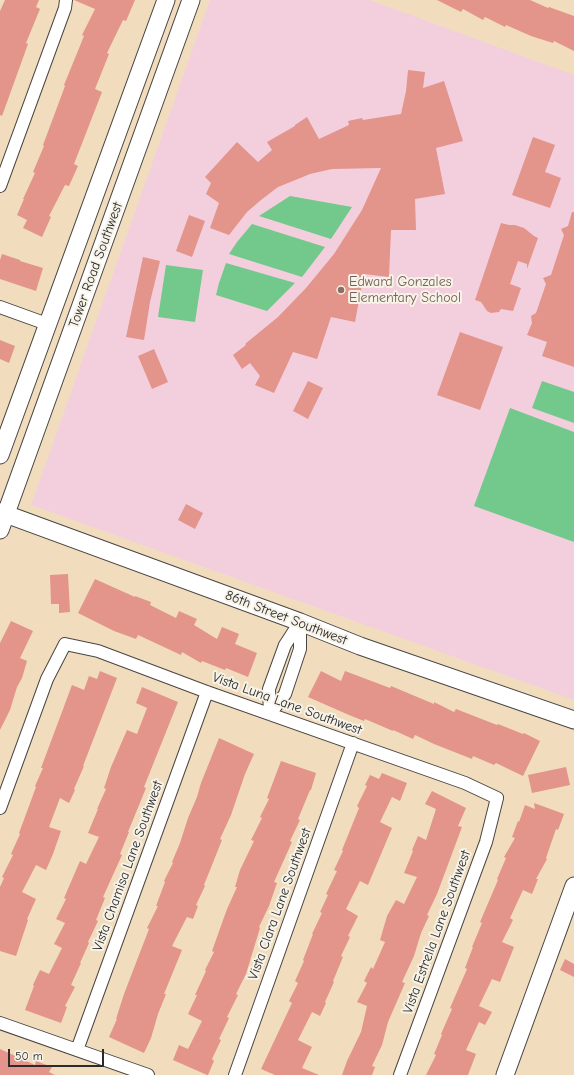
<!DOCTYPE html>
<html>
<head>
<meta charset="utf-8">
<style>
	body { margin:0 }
	#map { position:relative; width:574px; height:1075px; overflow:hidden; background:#f1ddbe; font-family:"Comic Neue",sans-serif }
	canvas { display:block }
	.scale { position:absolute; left:8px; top:1049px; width:96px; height:18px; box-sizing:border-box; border:2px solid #2b2b2b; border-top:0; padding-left:5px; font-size:12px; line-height:14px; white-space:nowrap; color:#2b2b2b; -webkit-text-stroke:3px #f7f3e8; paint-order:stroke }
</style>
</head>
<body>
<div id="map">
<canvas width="574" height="1075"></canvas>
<div class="scale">50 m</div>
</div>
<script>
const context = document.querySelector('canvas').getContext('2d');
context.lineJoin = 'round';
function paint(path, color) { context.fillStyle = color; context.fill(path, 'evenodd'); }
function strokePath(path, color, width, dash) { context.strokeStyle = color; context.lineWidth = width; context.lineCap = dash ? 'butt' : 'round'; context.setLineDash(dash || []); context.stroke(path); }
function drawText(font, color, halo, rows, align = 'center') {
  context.font = font + ' "Comic Neue",sans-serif'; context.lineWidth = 4; context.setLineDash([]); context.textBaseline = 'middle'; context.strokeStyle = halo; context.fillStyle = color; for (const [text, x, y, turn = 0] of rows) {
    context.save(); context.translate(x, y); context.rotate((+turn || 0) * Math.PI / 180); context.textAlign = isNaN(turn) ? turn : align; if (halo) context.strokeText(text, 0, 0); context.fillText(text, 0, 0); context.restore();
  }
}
paint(new Path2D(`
	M210 0H370L574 75V700L31 505Z`), '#f3cfde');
paint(new Path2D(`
	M290 196 352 207 331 239 259 216Z
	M252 224 325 247 302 277 229 254 237 242Z
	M226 263 295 283 267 311 216 295 219 283Z
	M166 265 203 270 195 322 158 317Z
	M542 381 574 392V423L532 408Z
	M510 408 574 432V542L474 506Z`), '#73c88b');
paint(new Path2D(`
	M5 0H39L36 7 40 9 26 43 28 44 2 116 0 115V11Z
	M74 0H135L126 21 123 20 107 53 109 54 95 89 102 92 74 164 78 166 69 186 65 185 49 216 51 217 42 237 23 228 27 220 17 215 24 199H23L35 173 33 172 44 146 43 145 65 86 64 85 84 36 82 35 95 9Z
	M437 0H530L548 8 549 7 574 16V51L554 41 553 43 531 36 506 25 505 27 485 17 483 20 463 9 461 12Z
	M408 70 425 72 423 88 444 81 463 141 436 148 445 194 415 199 416 230H391L389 277 364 274 355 322 331 317 317 359 293 352 274 393 255 385 260 376 250 363 242 369 233 355 246 345 245 344 278 317 306 288 334 254 362 210 381 168 332 169 310 174 293 181 278 187 261 200 247 212 229 235 210 228 219 203 206 194 211 183 205 177 237 142 258 162 272 150 267 142 295 126V125L307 117 319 139 349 125 348 121 362 118 363 120 401 114 406 91Z
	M533 137 555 145 545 172 561 178 550 208 512 195Z
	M572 212H574V367L542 356 547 342 527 335 532 323 531 316 536 313 546 284 543 278 551 275 564 235 561 229 568 226Z
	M189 215 205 221 192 257 176 251Z
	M501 223 509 225H515L524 228 534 236 538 238 527 269V264L518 261 510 284 521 288 513 311 501 309 499 312 491 313 487 311 481 302 475 300Z
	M2 254 20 260V261L43 268 36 291 0 279V260Z
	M143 257 160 261 150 302 144 340 126 337Z
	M460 332 503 347 480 410 437 395Z
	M0 340 15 346 9 363 0 359Z
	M154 349 168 382 152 389 138 356Z
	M308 381 323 388 308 419 293 411Z
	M186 504 203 513 195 529 178 520Z
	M68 574 70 612 59 613V604H51L50 575Z
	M95 579 135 597V596L151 602 150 605 176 618 179 611 197 619 194 625 217 639 222 627 239 634 235 644 257 653 248 677 226 668 225 670 202 661 201 663 182 652 181 655 138 635 136 639 114 631 78 613Z
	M11 621 33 631 20 658 27 661 22 678 17 687 10 710 0 730V643Z
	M100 671 117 678 83 766H84L74 789 75 790 69 803 60 798 49 827 61 831 53 854 46 870 36 865 22 892 36 899 27 919 28 920 16 956 0 951V887L4 878 2 877 13 855 11 854 20 834 19 833 36 787 35 786 43 768H41L72 685 84 690 89 676 97 679Z
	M321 671 341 681 345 671 390 688 391 686 434 704V702L454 712 456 709 497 725 498 724 523 734 524 733 540 741 523 776 496 763 494 765 473 756 472 759 434 744 415 735 413 739 393 730V731L365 719 364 721 349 715 308 697Z
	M142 687 178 702 144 787 146 788 128 832H129L120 854 122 855 103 897 105 898 96 920 98 921 88 942 89 943 80 963H81L71 985 75 987 65 1006 67 1007 61 1023 25 1010 34 986 33 985 40 970 49 974 62 948 54 944 65 923 56 919 66 899 64 898 80 861 86 864 99 837 88 833 98 809H97L106 789 104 788 111 767 127 730 137 734 147 708 136 703Z
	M219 738 254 754 245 774 231 815 220 839 222 840 204 885 205 886 196 905 198 906 193 919 187 917 172 946 182 950 164 994H166L158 1014 151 1038 144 1053 109 1037 117 1019H116L124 994 149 929 147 928 158 906H156L165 882 164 881 173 863 172 862 180 843 188 818 197 797 201 783Z
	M281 761 316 773 311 790H310L298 819 300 820 290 841 292 842 274 882 277 883 269 906 259 927 260 928 246 974 236 994 238 995 227 1017 229 1018 219 1039 221 1040 212 1059 214 1061 208 1075H207L173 1060 179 1045 188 1049 202 1021 188 1014 197 995H195L206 971 205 970 214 952 212 951 227 909 237 887H235L240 870 254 841 251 840 262 818 260 817 269 799 267 798Z
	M566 767 570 785 532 793 528 775Z
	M382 773 407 783 400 801 392 797 380 822 392 828 368 885 360 881 346 909 358 916 348 936 350 937 341 956 343 957 333 981 334 982 325 1002 326 1003 320 1016 312 1012 298 1040 312 1047 302 1068 319 1075H275L261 1069 292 1003 289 1001 298 983 295 981 304 961 303 960 313 934H312L322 913 320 912 328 895 326 894 337 871 334 870 343 851 342 850 359 808 357 806 367 786 365 785 370 775 379 779Z
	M432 791 466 808 458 826 462 827 437 894 427 915 429 916 421 933 414 956 402 982 405 983 388 1022 382 1045 372 1066 375 1067 372 1075H342L347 1061 361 1032 367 1006 357 1002 367 983 364 981 371 967 373 969 385 942 380 940 387 916 396 900 404 904 417 877 404 873 413 851 412 850 418 836 426 840 436 809 425 804Z
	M534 803 564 814 558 830 556 829 546 858 547 859 536 879H538L532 894 523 890 510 918 513 920 502 942 514 947 500 982 492 979 479 1006 492 1012 485 1025 479 1022 466 1050 476 1054 468 1075H426L436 1055 434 1054 442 1035 441 1034 452 1009 450 1008 467 969 465 968 473 947H472L482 923 480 922 498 880 497 879 506 858 504 857 515 838 512 837 518 821 519 822 525 805 535 809Z
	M565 959 574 964V977L560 970Z
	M0 1049 35 1065 36 1061 52 1067 49 1072 55 1075H0Z`), '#e3948b');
const street = new Path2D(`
	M0 186 65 8 66 0
	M0 307 47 324
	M270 714 285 694 300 649V622
	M270 714 269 689 285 645 300 622
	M0 808 47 679 65 644 98 651 207 692 465 783 497 798 486 842 400 1075
	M0 1023 148 1075
	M77 1050 207 692
	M235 1075 353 743`);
const secondary = new Path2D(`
	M0 455 166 0
	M0 512 300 622 360 646 574 720
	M0 530 191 0
	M505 1075 574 886`);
strokePath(street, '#494641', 14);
strokePath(secondary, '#494641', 19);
strokePath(street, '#fff', 12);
strokePath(secondary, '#fff', 17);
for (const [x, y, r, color] of [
	[341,290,4,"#8d6e63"]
]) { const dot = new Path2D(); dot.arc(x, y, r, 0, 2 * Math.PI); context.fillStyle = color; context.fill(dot); strokePath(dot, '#f7f3e8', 1.5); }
drawText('14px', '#2b2b2b', '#f7f3e8', [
	["Tower Road Southwest",96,265,-70],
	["86th Street Southwest",286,618,21],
	["Vista Luna Lane Southwest",287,704,20],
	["Vista Chamisa Lane Southwest",128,866,-70],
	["Vista Clara Lane Southwest",280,904,-70],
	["Vista Estrella Lane Southwest",437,932,-70]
]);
drawText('14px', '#785e54', '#f7f3e8', [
	["Edward Gonzales",349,282],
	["Elementary School",349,298]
], 'left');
</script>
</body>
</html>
